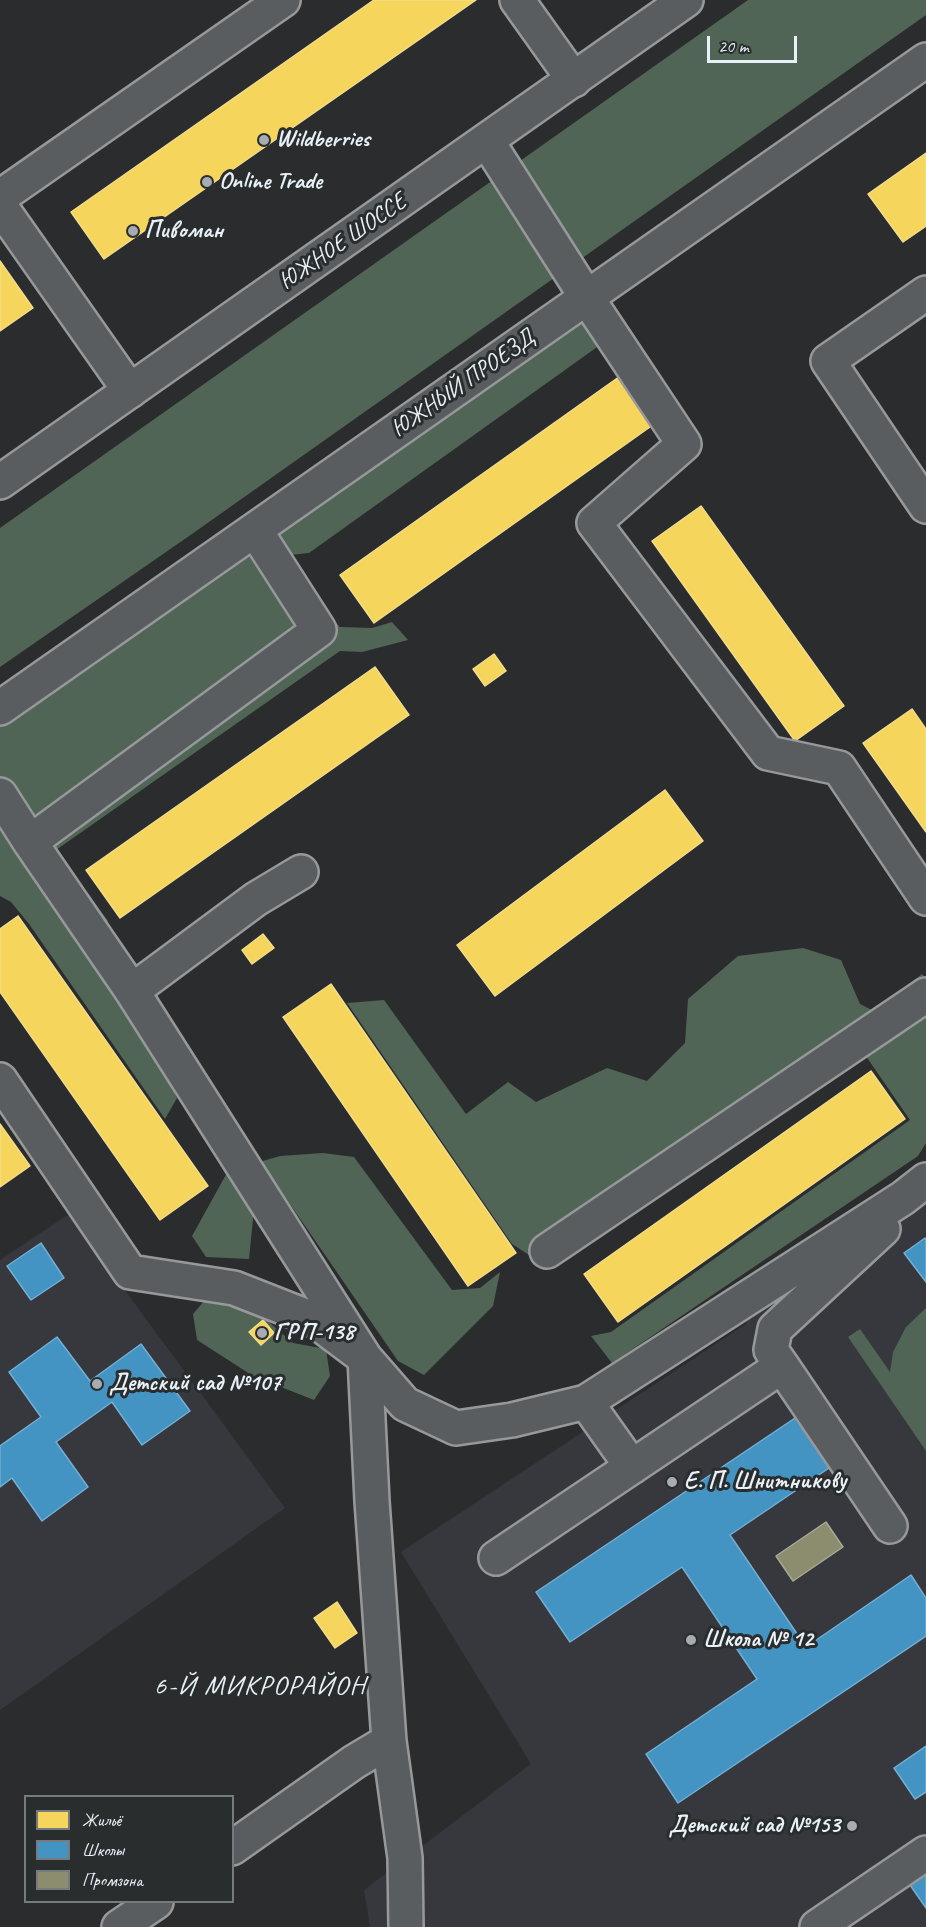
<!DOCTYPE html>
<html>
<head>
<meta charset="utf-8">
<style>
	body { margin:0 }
	#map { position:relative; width:926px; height:1927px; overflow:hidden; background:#2b2c2d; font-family:Caveat,sans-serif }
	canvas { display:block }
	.legend { position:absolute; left:24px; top:1795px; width:210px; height:108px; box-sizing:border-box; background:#2a2d2e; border:2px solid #767b7f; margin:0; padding:8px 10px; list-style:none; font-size:18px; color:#e8f1f8 }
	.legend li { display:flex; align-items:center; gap:12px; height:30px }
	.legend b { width:30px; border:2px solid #767b7f }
	.scale { position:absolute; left:707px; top:36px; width:90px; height:27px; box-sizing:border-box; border:3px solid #e8f1f8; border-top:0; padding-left:8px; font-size:18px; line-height:21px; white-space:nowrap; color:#e8f1f8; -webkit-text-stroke:4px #2a2d2e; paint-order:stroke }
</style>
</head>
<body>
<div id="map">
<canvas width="926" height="1927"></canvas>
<ul class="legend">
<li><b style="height:16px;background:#f6d55c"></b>Жильё</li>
<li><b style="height:16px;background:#4393c3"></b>Школы</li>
<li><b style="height:16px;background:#8c8c6e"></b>Промзона</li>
</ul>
<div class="scale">20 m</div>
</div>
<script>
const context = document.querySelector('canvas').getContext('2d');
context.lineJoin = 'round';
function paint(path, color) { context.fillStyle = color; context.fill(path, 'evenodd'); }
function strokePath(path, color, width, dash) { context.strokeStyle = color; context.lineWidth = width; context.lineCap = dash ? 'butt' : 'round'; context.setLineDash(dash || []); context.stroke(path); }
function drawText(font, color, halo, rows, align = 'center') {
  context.font = font + ' Caveat,sans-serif'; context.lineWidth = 6; context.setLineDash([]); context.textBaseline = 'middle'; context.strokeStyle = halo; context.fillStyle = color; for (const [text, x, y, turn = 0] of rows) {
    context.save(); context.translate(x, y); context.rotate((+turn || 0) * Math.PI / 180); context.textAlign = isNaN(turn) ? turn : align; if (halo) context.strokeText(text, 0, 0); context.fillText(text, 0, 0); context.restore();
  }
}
paint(new Path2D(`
	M926 1203V1927H370L364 1890 531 1764 401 1552 746 1324 751 1313 853 1246 864 1257 908 1213Z
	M69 1214 285 1508 0 1710V1260Z`), '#36383d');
paint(new Path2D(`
	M748 0H926V15L192 534 0 667V528Z
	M573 319 594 326 600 345 309 553 281 556 268 580 278 598 298 586 340 627 372 628 392 622 408 640 362 652 340 651 56 850 108 921 84 949 135 1015 177 1098 165 1119 29 924 11 902 0 896V706Z
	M803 948 841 960 860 1004 874 1011 922 974 926 978V1143L918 1156 612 1363 591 1336 611 1332 910 1120 852 1036 529 1255 512 1244 347 1003 384 1000 466 1114 508 1082 536 1102 607 1068 647 1081 685 1043 688 999 738 956Z
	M323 1153 354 1157 452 1290 480 1288 500 1272 493 1306 424 1375 398 1361 283 1194 254 1209 249 1259 206 1257 192 1236 228 1171 280 1156Z
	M206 1299 245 1305 263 1317 293 1343 326 1349 330 1376 314 1400 253 1376 197 1340 193 1314Z
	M926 1308V1451L848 1337 860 1329 890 1372 893 1352 906 1327Z`), '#506555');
const homes = new Path2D(`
	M374 0H476L104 259 71 212Z
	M926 153V226L903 242 868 194Z
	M0 261 33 308 0 331Z
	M623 374 657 422 374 623 340 575Z
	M701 506 844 706 795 741 652 541Z
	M494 654 506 671 485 686 473 669Z
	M375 667 409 715 120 918 86 870Z
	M912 709 926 729V832L863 743Z
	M665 790 703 841 495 996 457 945Z
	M18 916 208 1186 160 1220 0 992V929Z
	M263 934 274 948 252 964 242 950Z
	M331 984 516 1253 468 1286 283 1017Z
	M871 1071 905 1119 618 1322 584 1274Z
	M0 1124 30 1166 0 1187Z
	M263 1320 274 1333 261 1345 249 1332Z
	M337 1602 357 1633 335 1648 314 1618Z`);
paint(homes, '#f6d55c');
strokePath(homes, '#f2dd8b', 1.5);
const schools = new Path2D(`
	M925 1238 926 1240V1282L904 1253Z
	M41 1243 64 1278 31 1300 7 1266Z
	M57 1337 90 1381 141 1344 190 1411 142 1445 112 1402 56 1442 88 1487 42 1521 12 1478 0 1487V1446L41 1417 9 1372Z
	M801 1414 835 1464 730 1535 806 1647 911 1575 926 1598V1636L678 1803 646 1754 757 1679 682 1567 570 1642 536 1592Z
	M926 1746V1792L915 1799 894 1768Z
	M926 1874V1908L910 1885Z`);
paint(schools, '#4393c3');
strokePath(schools, '#74afd3', 1.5);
const industry = new Path2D(`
	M826 1522 843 1547 793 1581 776 1556Z`);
paint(industry, '#8c8c6e');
strokePath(industry, '#a8aa97', 1.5);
const minor = new Path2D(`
	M517 0 574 80
	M487 141 587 298 684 444 594 523 768 753 839 768 926 898
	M0 197 283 0
	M0 206 130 391
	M926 293 828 361 926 506
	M0 708 926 60
	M0 795 30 842 319 630 255 530
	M30 842 132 991 365 1358 372 1501 389 1741
	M132 991 256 899 301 872
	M0 1080 130 1272 234 1288 313 1319 365 1358 405 1404 456 1428 512 1420 586 1402 903 1198 926 1180
	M547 1251 926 995
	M782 1366 771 1350 775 1329 883 1229
	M586 1402 632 1467
	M496 1558 782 1366 890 1526
	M232 1848 354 1762 389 1741 405 1858 406 1927
	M119 1927 156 1902
	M817 1927 926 1853`);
const major = new Path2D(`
	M0 482 686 0`);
strokePath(minor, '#96989a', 38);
strokePath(major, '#96989a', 38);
strokePath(minor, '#5a5d60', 33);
strokePath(major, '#5a5d60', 33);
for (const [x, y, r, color] of [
	[264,140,6,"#a6acb1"],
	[207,182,6,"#a6acb1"],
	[133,231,6,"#a6acb1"],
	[262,1333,6,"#a6acb1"],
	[97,1384,6,"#a6acb1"],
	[672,1482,6,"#a6acb1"],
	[691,1640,6,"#a6acb1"],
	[852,1826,6,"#a6acb1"]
]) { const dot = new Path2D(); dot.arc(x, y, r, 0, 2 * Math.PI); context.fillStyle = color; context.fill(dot); strokePath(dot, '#2a2d2e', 2); }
drawText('bold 24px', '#e8f1f8', '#2a2d2e', [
	["Wildberries",276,140],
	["Online Trade",219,182],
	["Пивоман",145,231],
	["ГРП-138",274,1333],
	["Детский сад №107",109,1384],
	["Е. П. Шнитникову",684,1482],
	["Школа № 12",703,1640],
	["Детский сад №153",840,1826,"right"]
], 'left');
drawText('24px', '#e8f1f8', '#2a2d2e', [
	["ЮЖНОЕ ШОССЕ",343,242,-35],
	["ЮЖНЫЙ ПРОЕЗД",463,384,-35]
]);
context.letterSpacing = '1.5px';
drawText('27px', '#e8f1f8', '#2a2d2e', [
	["6-Й МИКРОРАЙОН",260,1687]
]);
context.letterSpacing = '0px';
</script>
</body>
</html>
